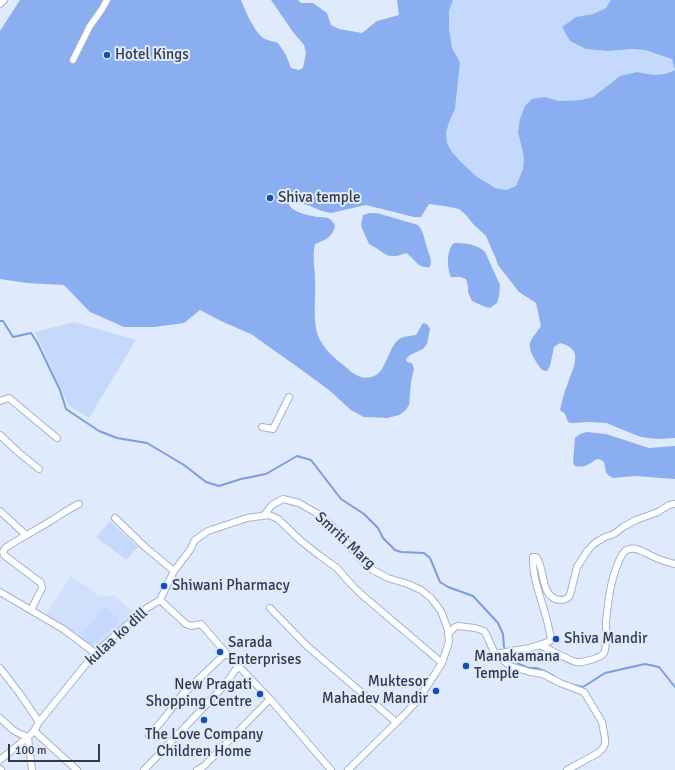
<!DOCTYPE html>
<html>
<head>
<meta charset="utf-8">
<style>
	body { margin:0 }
	#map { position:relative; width:675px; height:770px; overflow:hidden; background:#dfeafc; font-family:Signika,sans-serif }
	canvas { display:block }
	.scale { position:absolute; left:8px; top:744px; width:92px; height:18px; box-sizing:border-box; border:2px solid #333a46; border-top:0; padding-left:5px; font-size:12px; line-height:14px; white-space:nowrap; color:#333a46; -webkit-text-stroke:3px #dfeafc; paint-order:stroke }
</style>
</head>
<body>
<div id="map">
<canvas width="675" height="770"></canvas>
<div class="scale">100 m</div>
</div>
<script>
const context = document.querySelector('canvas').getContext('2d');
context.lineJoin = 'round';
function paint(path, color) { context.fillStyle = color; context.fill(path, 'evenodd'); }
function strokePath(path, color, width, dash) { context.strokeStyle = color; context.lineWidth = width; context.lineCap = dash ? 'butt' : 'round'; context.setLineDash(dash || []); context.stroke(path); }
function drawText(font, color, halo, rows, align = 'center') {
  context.font = font + ' Signika,sans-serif'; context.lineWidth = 4; context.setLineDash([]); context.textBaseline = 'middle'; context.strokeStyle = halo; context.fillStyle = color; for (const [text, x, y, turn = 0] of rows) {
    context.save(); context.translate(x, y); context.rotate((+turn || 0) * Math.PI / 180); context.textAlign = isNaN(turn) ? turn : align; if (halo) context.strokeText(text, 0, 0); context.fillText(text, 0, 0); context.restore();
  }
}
paint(new Path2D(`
	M71 576 89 588 99 597 114 595 136 615 91 650 45 616Z`), '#cfdffc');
paint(new Path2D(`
	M453 0H611L606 8 593 14 576 17 570 41 586 49 608 51 633 49 645 50 672 59 675 70 665 74 653 75 637 72 620 76 593 97 581 100 559 101 545 97 518 132 524 158 523 169 516 186 506 190 495 188 476 176 461 162 452 152 447 143 446 133 449 122 455 109 460 62 452 48 449 28V11Z
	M74 322 136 340 89 418 69 406 35 332Z
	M110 521 138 547 126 560 96 537Z
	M105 607 120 621 92 647 79 637Z`), '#c5d9fd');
paint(new Path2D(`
	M20 0H241C245 10 255 34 265 39 269 41 274 41 278 43L286 55 291 68 299 70 303 68 306 53 304 45 293 32 271 0H298L301 3H313L327 13 331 25 339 29 362 33 377 21 399 15 397 0H453L449 11V28L452 48 460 62 455 109 449 122 446 133 447 143 452 152 461 162 476 176 495 188 506 190 516 186 523 169 524 158 518 132 520 119 525 106 532 99 545 97 559 101 581 100 593 97 620 76 637 72 653 75 665 74 675 70 672 59 645 50 633 49 608 51 586 49 570 41 562 27 576 17 593 14 606 8 611 0H675V438L658 439 648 438 641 437 606 423 590 422 571 423 568 422 565 414 560 410C562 401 564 392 568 383 573 367 585 349 560 343L554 347 550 366 547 371 542 370C538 365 528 351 530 343 532 337 538 331 541 326L536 303 519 292 498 265 496 259 486 236 474 225 466 215 459 209 450 207 429 204 421 217H414L366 205 331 213 322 211 310 206 300 203 291 202 289 205C294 213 308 215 317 217 321 217 326 217 330 219 333 221 334 224 335 227 331 238 325 240 315 244 312 256 315 268 315 280 316 297 312 323 319 338 325 351 337 360 348 369 356 376 365 381 376 375 386 370 390 343 401 338 406 336 412 336 416 335L423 323 427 324 430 329 427 344 423 349 410 355 406 359 407 362 412 363 414 369 411 382 409 405 405 411 399 415 387 418 364 417 351 410 329 390 299 368 251 334 223 322 200 310 184 323 154 327H124L90 312 64 285 27 283 0 279V31Z
	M370 213H377L418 225C423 231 424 237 426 245 428 252 433 260 430 267 417 269 415 258 406 253 385 261 386 252 369 244L361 226 363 215Z
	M454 243C465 243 477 244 485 252L500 285 499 296 497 303 490 308 483 306 472 301 468 292V286L466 279 460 277H451C447 268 446 250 454 243Z
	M586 432 606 434 649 448 675 446V479L635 476 613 478 608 475 606 472 604 462C597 456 596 460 589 464 584 467 580 467 575 466L573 463 575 438 580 434Z`), '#8aaeef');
strokePath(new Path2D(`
	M0 321H3L13 337 31 333 37 342 47 363 60 390 66 409 99 431 117 438 147 443 184 465 206 482 219 486 241 479 266 474 297 456 311 460 341 499 364 514 378 528 383 538 395 550 401 552 424 553 430 558 440 582 448 587 473 596 498 623 503 634 504 647
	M508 656 519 664 529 668H536L545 671 554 676
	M570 684 583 687 605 673 645 664 659 667 675 687`), '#7a9ddd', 2);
const minor = new Path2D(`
	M0 4 4 0
	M73 60 90 26 102 9 107 0
	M0 401 9 398 57 438
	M262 427 273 429 289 397
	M0 435 18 452 39 469
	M0 511 26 535
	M264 515 272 505 283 499 299 503 318 514 331 525 369 568 388 578 408 584 421 590 431 598 441 611 448 630 449 642 442 663 418 700 403 716 348 770
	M115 518 145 547 174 571
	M0 592 63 629 95 653
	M160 600 174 571 190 550 195 540 208 531 247 518 269 515 278 519 301 541 320 556 337 568 349 582 361 594 442 663
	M160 600 186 624 191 626 201 624 226 653 270 699 331 770
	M270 608 307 646 396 722
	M31 610 42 588 41 583 4 555 3 552 5 548C19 539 34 531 49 522 59 516 68 509 79 504
	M448 634 455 627 458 626 475 628 484 631 486 634 495 654 510 666 530 672 543 674 560 683 584 692 602 722 605 739V744L603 748 598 753 567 770
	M540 645C549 649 568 660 576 662 582 663 601 658 604 653 607 647 606 630 606 622 608 603 610 583 617 566 619 560 623 550 629 549 638 547 645 553 652 556 659 560 667 562 675 564
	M495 654 529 648 540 645 550 641 551 638C549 629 547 619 544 610 539 592 532 575 533 557H536C546 569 539 597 560 600 565 600 568 599 570 595L577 567 588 550 595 543 605 537 614 534 623 527 636 520 658 512 669 505 675 504
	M0 668 20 694 39 722
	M0 718 13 730 20 734 28 737 32 770
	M34 731 77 770
	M149 736 165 717 182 695 226 653
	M0 760 28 737 34 731 39 722 95 653 147 608 160 600
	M0 769 1 770
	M144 770 224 686 239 665
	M197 770 204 766 270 699`);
strokePath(minor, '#a3b3d0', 8);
strokePath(minor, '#fff', 6);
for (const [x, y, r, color] of [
	[107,55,4,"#164db9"],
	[270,198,4,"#164db9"],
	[164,586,4,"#164db9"],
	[556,639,4,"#164db9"],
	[220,652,4,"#164db9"],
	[466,666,4,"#164db9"],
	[436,691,4,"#164db9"],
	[260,694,4,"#164db9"],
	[204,720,4,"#164db9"]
]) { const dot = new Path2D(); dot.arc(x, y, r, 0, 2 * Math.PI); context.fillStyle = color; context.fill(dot); strokePath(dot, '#dfeafc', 1.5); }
drawText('15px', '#333a46', '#dfeafc', [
	["Hotel Kings",115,55],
	["Shiva temple",278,198],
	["Shiwani Pharmacy",172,586],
	["Shiva Mandir",564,639],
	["Sarada",228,643],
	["Enterprises",228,660],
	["Manakamana",474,657],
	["Temple",474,674],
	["Muktesor",428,682,"right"],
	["Mahadev Mandir",428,699,"right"],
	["New Pragati",252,685,"right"],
	["Shopping Centre",252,702,"right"],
	["The Love Company",204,735,"center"],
	["Children Home",204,752,"center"]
], 'left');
drawText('15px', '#333a46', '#dfeafc', [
	["Smriti Marg",345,541,43],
	["kulaa ko dill",117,637,-42]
]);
</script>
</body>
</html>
